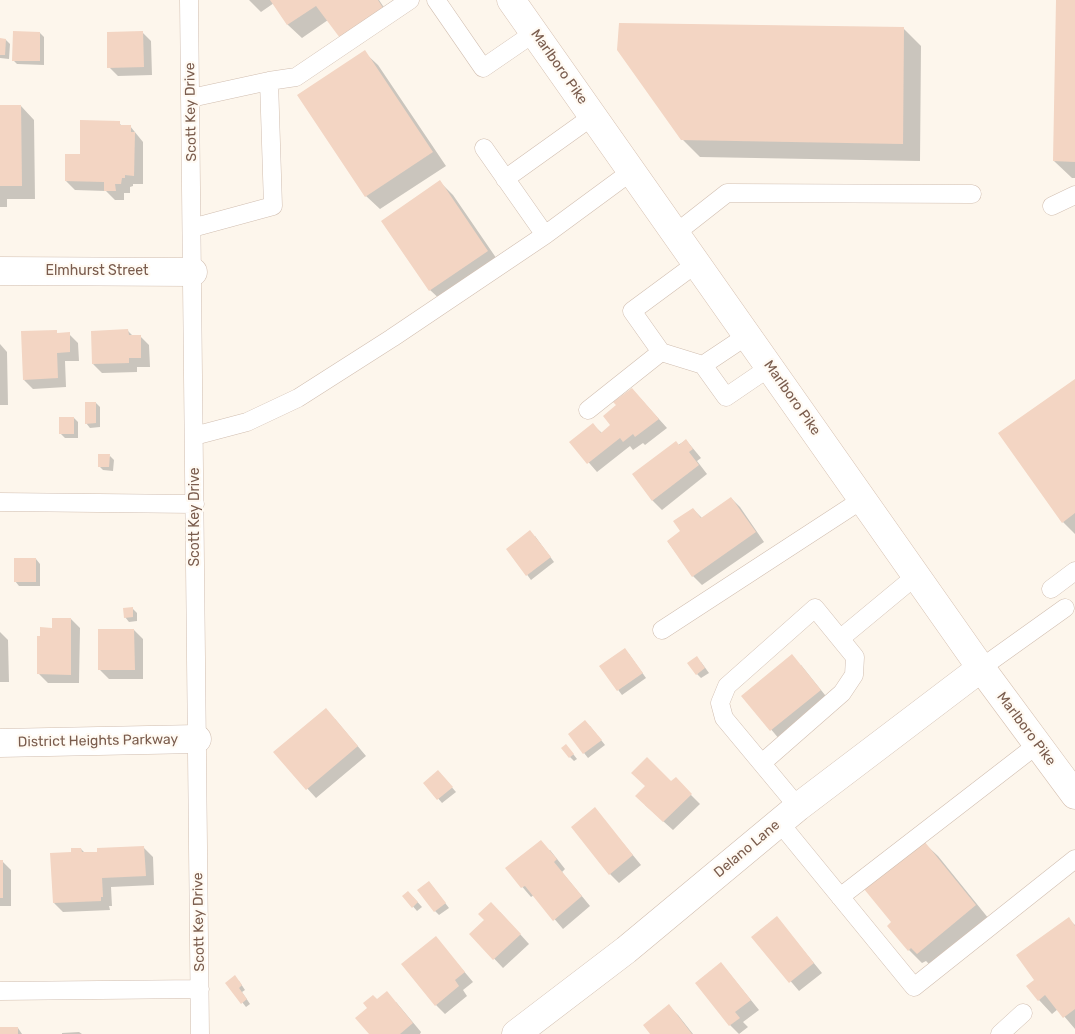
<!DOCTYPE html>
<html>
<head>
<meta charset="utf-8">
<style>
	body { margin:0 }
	canvas { display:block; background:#fdf6ec }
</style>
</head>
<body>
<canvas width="1075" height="1034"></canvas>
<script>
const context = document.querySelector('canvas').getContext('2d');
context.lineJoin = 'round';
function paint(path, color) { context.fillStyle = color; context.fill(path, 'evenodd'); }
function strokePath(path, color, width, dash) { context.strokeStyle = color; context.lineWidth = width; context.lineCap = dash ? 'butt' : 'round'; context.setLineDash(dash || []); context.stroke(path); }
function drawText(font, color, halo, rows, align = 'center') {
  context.font = font + ' Rubik,sans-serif'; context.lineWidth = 4.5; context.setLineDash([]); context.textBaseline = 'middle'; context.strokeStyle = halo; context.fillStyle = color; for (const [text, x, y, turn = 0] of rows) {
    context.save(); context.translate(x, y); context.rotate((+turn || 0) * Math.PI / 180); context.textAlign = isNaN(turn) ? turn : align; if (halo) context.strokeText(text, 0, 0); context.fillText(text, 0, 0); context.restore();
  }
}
paint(new Path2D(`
	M249 0H379L391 18 328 20 302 38 288 25 274 3 261 12Z
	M1058 0H1075V178H1072L1054 161Z
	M903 28 921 46 920 161 700 157 682 139Z
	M142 32 151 41 152 75 118 76 109 67Z
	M40 33 44 37V65L17 64 13 60Z
	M0 40H6L10 44 9 59 0 58Z
	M364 52 378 65 446 166 380 209 366 196Z
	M0 106H21L34 120 35 199H7V207H0Z
	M119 123 123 127 130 126 143 142V184H133V186L130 187V193H124V200H115L106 191 75 190 66 181 81 156Z
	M440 182 453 195 501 265 444 303 430 290Z
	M128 331 133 336H140L149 345 150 367H137V372L102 373 93 364Z
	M56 332 58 334H69L78 343 79 361H65L66 387 33 389 24 380Z
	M0 344 7 352 8 405H0Z
	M1075 380V534L1063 522Z
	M641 399 667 428 645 445 643 443 633 450 630 446 597 472 571 442 593 425 602 433Z
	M96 403 100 407V427L90 428 86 423Z
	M74 418 78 422V438H65L60 433Z
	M686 440 701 458 697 461 707 474 662 510 653 501 633 474Z
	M110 456 114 460 113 471 103 470 99 466Z
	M731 498 740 507 764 542 702 585 693 576 668 542 682 532 693 509 702 518Z
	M535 536 554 562 531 580 508 549Z
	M36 559 40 564V586H19L15 581Z
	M133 609 137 613V621L129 622 125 617Z
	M71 619 80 628 79 683H48L39 674 53 629Z
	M134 630 143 639V679H109L100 670Z
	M0 632 8 640 9 682H0Z
	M629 654 646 678 622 695 601 667Z
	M701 662 709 673 701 678 697 674Z
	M801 665 829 700 780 740 743 696Z
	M335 719 366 756 316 798 274 752Z
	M590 726 605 745 588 758 569 734Z
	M570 750 577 759 574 761 570 757Z
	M442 776 456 792 442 803 425 783Z
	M675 779 700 804 673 830 645 805Z
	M595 809 641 865 619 883 610 874Z
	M924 843 938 856 989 919 932 967 926 961 922 963 909 950 893 922Z
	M144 848 153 857 154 885 111 887 112 906H109L110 910 63 912 54 903 73 853 81 849 85 853Z
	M550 850 565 869 562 872 590 906 563 929 534 895 531 897 507 869Z
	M0 861H2L11 870V906H0Z
	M433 887 449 908 439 915 435 911Z
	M404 896 413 897 422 907 417 911Z
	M500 912 529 944 503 968 471 934Z
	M777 918 822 973 799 991 753 937Z
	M1068 919 1075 925V1029L1058 1009 1052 1014 1039 1000 1036 980Z
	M436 938 473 982 463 990 467 996 445 1014 436 1005Z
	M721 963 759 1010 743 1022 748 1027 739 1034 730 1025Z
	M239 981 245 990 242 992 250 1004 246 1007 227 983Z
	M378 1001 396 1002 421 1032 420 1034H371Z
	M669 1006 678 1015 693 1034H651Z
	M18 1028 22 1034H0V1029Z
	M79 1032 82 1034H62V1033Z`), '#0003');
paint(new Path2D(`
	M270 0H378L383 8 340 38 316 6 287 25Z
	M1056 0H1075V162L1053 161Z
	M619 23 904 27 903 144 681 140 617 50Z
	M13 31 40 32V61H12Z
	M143 31 144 67 107 68V32Z
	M0 38 6 39 5 55H0Z
	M365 50 433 152 365 197 297 95Z
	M0 105H21L22 186H0Z
	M80 120 120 121V125H131V132H135L134 176 125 175V178H122L121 184H115L116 191H104V182L65 181V154H80Z
	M440 180 488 251 429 291 381 221Z
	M128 329 129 335H141V358H129V363L92 364 91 331Z
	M57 330V333L70 332V352L57 353 58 378 23 380 21 331Z
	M1075 379V513L1062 523 998 433Z
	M632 388 659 419 635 437 633 434 623 442 620 438 587 464 569 442 593 423 601 433 610 425 603 416 616 405 613 402Z
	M85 402H96V423L85 424Z
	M59 417H74V434H59Z
	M686 439 693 449 689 452 699 465 652 501 632 474 676 441 679 445Z
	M98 454H110L109 467H98Z
	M731 497 756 532 692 577 667 541 680 531 673 521 693 508 701 518Z
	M530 530 551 557 526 576 506 549Z
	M14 558H36V582H14Z
	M133 607V617L124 618 123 608Z
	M52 618H71V675L37 674V636H40V627L52 628Z
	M98 629H134L135 670H98Z
	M625 648 643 673 617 691 599 666Z
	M792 654 821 690 770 731 741 696Z
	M697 656 705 668 696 675 687 663Z
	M326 708 358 746 306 790 273 752Z
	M585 720 602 740 583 754 568 734Z
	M566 744 574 754 569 758 561 748Z
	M647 757 671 781 676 777 692 794 663 822 635 796 645 786 631 773Z
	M438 770 453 787 437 800 423 783Z
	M595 807 633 855 609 875 571 827Z
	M541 840 557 859 554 862 582 896 553 921 525 886 521 888 505 868Z
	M924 841 976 905 917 954 911 948 908 951 887 926 891 922 864 889Z
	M144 846 146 876 102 878 103 897H101V901L53 903 50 853 71 852V848H81L82 852H97V848Z
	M0 860H3V898H0Z
	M429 881 446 903 434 912 417 890Z
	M408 891 418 902 412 908 402 896Z
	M491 902 521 934 493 960 469 934 484 920 478 914Z
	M777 916 814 963 789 983 751 937Z
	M1069 917 1075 926V1009L1063 1018 1045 995 1038 1001 1026 986 1034 980 1016 955Z
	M436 936 465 972 455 980 459 986 435 1006 401 964Z
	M721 962 751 1000 735 1012 740 1018 729 1026 695 983Z
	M235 975 242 985 239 988 247 999 241 1004 225 983Z
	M387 991 413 1023 400 1034H369L355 1018 367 1008 363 1003 373 995 377 999Z
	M669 1004 692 1034H650L643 1025Z
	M0 1027H18V1034H0Z`), '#f3d5c3');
const service = new Path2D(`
	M189 0 200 1034
	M436 0 483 68 534 33
	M269 81 296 77 410 0
	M191 98 269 81 273 206 192 228
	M505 179 593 116
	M1052 206 1075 195
	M676 233 727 193 972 194
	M545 235 632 171
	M697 263 632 311 661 352 703 365 748 335
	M703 365 726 397 770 367
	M588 410 661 352
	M194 436 247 422 298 398 392 338 545 235 484 148
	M0 502 195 504
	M1051 589 1075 571
	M662 630 863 499
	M841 638 917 575
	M981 668 1065 608
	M762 763 842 693 854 675 855 657 815 608 727 686 720 703 724 718 798 807
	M779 822 914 987 1075 859
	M840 897 1038 744
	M0 991 200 989
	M1000 1034 1023 1013`);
const minor = new Path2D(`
	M0 271 193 272
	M0 743 197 739
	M516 1034 626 950 798 807 981 668`);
const secondary = new Path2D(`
	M511 0 981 668 1075 795`);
strokePath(service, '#d1beb0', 19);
strokePath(minor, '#d1beb0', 29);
strokePath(secondary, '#d6c0b0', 29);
strokePath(service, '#fff', 18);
strokePath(minor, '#fff', 28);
strokePath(secondary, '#fff', 28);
drawText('14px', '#7a5c4d', '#fffaf3', [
	["Marlboro Pike",559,67,55],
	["Scott Key Drive",191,112,-91],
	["Elmhurst Street",97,271],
	["Marlboro Pike",792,398,55],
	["Scott Key Drive",195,517,-90],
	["Marlboro Pike",1026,729,53],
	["District Heights Parkway",98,741,-1],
	["Delano Lane",747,849,-40],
	["Scott Key Drive",199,922,-91]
]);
</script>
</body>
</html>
